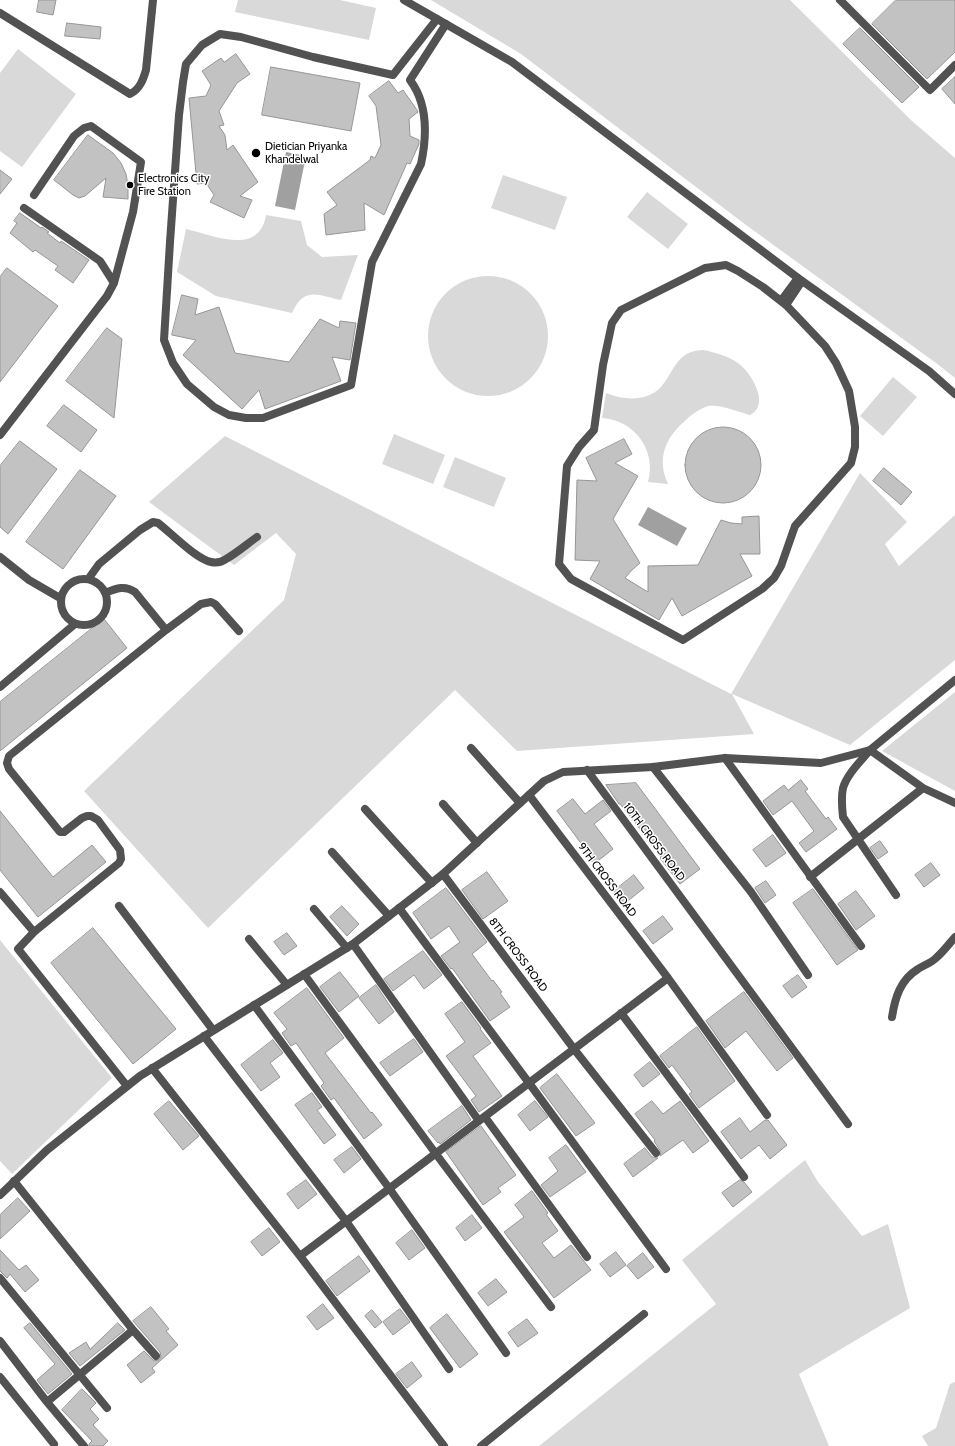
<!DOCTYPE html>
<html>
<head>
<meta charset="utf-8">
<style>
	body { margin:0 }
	canvas { display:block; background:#fff }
</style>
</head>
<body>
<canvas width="955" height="1446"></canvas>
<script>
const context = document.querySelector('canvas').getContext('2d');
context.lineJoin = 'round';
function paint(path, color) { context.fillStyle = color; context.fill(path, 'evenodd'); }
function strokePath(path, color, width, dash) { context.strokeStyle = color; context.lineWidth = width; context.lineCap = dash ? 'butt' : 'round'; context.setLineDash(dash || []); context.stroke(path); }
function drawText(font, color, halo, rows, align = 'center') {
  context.font = font + ' Cabin,sans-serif'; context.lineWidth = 3; context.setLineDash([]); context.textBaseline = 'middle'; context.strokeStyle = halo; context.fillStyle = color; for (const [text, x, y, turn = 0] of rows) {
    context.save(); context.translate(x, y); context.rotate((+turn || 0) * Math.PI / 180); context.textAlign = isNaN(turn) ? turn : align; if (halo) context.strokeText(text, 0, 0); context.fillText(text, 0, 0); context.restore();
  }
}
paint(new Path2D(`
	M238 0H340L376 8 369 40 235 12Z
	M431 0H790L912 121 955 158V378L936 363 746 225 521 54Z
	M18 49 76 94 22 167 0 151V73Z
	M503 175 567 197 555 230 491 208Z
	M647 192 688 224 668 249 627 217Z
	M266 215 301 221 307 245 322 257 358 255 341 300C318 295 304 286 292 313L216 296 177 272 186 229C213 235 259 257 266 215Z
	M428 336a60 60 0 1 1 120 0a60 60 0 1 1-120 0Z
	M703 350C714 352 728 356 738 363 751 372 771 405 750 415 740 412 719 404 708 406 701 408 692 414 687 419 666 437 656 457 668 484L648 482C657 450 634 420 602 418L606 393C623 400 646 402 660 388 675 372 675 351 703 350Z
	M893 377 917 397 883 436 860 416Z
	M394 434 445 455 433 484 382 464Z
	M225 436 731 694 860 473 907 522 885 544 899 566 955 515V660L850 745 732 694 754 734 517 751 455 690 208 928 84 791 284 600 296 554 276 533 234 565 149 502Z
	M455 457 506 478 494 507 443 487Z
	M955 692V791L882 751Z
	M0 940 112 1078 12 1174 0 1161Z
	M805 1160 818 1182 862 1236 888 1224 910 1308 799 1374 829 1446H539L716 1304 682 1260Z
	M955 1382V1446H928L922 1436 936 1428 950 1384Z`), '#d9d9d9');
paint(new Path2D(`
	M286 152 306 156 295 210 275 206Z
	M648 507 687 528 677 546 638 525Z`), '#a0a0a0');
const building = new Path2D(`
	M39 0H56L53 15 37 12Z
	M896 0H955V52L927 79 872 24Z
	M67 23 101 27 100 39 65 36Z
	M860 28 919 87 902 103 843 44Z
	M236 54 250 74 237 83 219 111 224 125 219 126 225 135 227 150 233 145 258 182 240 196 252 200 244 218 210 202 214 195 206 183 197 184 189 98 206 96 211 85 202 71 221 58 224 62Z
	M271 67 360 83 351 131 262 115Z
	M955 77V104L942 89Z
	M389 81 398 93 403 90 417 110 418 112 409 119 410 136 419 140V144L410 164 407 163 384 215 364 203 365 230 326 235 324 214 337 205 327 192 370 160 371 156 375 158 381 145 376 106 369 96Z
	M88 135 113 153 121 163 126 174 128 185V199L103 197 106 178 85 196 79 198 73 195 54 180Z
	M0 170 12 179 0 194Z
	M20 213 41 228 42 227 49 232 47 233 60 243 61 241 89 260 73 283 55 270 58 266 35 250 33 252 10 233 17 223 14 221Z
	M7 268 58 306 0 382V277Z
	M182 295 198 299 195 315 219 307 235 353 289 362 320 319 339 328 340 321 356 323 350 360 332 357 341 381 265 409 259 390 242 409 183 355 196 340 172 335Z
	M107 328 122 339 114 418 66 381Z
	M64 405 97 430 81 452 47 426Z
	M685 465a38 38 0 1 1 76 0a38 38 0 1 1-76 0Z
	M624 439 632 454 615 463 638 476 613 519 640 563 632 570 625 578 648 592V566L698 565 721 520 731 523 742 524V517L759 516 760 554H740L752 576 682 616 672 598 659 620 590 579 600 561 575 560 577 480 597 481 586 458Z
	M20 441 57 469 8 534 0 527V466Z
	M884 468 912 492 901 505 873 481Z
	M80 470 116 496 63 569 26 542Z
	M104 619 127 648 0 751V702Z
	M801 780 808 789 805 791 826 819 828 817 837 829 806 852 799 843 814 831 792 801 773 815 763 801 784 785 788 790Z
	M636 783 700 869 680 884 660 858 661 857 630 816 620 804H619L606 785Z
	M573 799 585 814 603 800 611 811 594 824 613 849 594 864 584 852 586 850 557 811Z
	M0 811 53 877 92 845 106 862 38 917 0 870Z
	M773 835 786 853 766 867 753 850Z
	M880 841 888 852 878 859 870 848Z
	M931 863 940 875 924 887 915 875Z
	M487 872 508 901 483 919 462 890Z
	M634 875 644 888 624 904 614 891Z
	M766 881 776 895 765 903 755 888Z
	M446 888 487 942 472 954 492 981 493 980 502 992 500 993 510 1007 490 1021 452 968 451 969 441 956 460 942 449 926 431 939 413 913Z
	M813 889 858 950 837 965 793 903Z
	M856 891 875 916 856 930 838 904Z
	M342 906 359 924 347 936 330 917Z
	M663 916 673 929 653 944 643 931Z
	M93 928 176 1029 133 1064 51 963Z
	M287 933 297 946 284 955 274 942Z
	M423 951 442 975 424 989 414 975 393 991 384 979Z
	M340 972 359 996 339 1012 320 987Z
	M798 975 807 987 792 998 783 986Z
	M376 985 394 1012 379 1024 359 998Z
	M307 988 344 1038 325 1053 371 1113 372 1112 382 1125 364 1139 334 1098 331 1100 321 1086 324 1083 296 1043 291 1046 282 1033 287 1029 274 1013Z
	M744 992 793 1058 777 1071 746 1031 725 1048 706 1021Z
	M462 1002 481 1028 480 1029 491 1043 473 1056 502 1096 479 1112 471 1100 476 1096 446 1056 465 1042 445 1014Z
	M697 1027 735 1081 699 1108 689 1094 692 1092 672 1065 669 1068 660 1056Z
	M414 1039 423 1052 390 1076 380 1063Z
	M273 1040 283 1053 270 1063 280 1077 261 1091 241 1065Z
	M650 1062 660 1074 643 1087 634 1075Z
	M557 1074 595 1123 576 1136 540 1088Z
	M312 1093 322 1107 317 1110 336 1135 324 1144 295 1105Z
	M169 1101 199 1136 183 1150 154 1114Z
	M535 1101 548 1117 530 1131 518 1115Z
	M652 1101 663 1114 680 1101 709 1141 693 1153 683 1140 660 1156 661 1152 654 1141 655 1140 635 1114Z
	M462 1106 471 1120 440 1144 439 1142 438 1143 428 1131Z
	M740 1118 750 1132 765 1120H768L787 1145 770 1159 759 1145 741 1159 721 1132Z
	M481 1126 516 1175 498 1188 501 1192 483 1205 446 1152Z
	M566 1145 586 1172 550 1197 541 1185 558 1171 549 1158Z
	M352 1147 361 1159 344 1173 334 1160Z
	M645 1148 652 1157 658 1158 633 1177 624 1164Z
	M306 1180 317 1194 298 1209 287 1194Z
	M740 1180 744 1182 752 1192 733 1207 722 1193Z
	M532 1191 548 1213 546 1214 558 1231 542 1243 554 1258 571 1245 591 1270 554 1298 504 1232 524 1217 515 1205Z
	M18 1198 30 1211 0 1239V1215Z
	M472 1215 482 1228 465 1241 456 1228Z
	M269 1228 280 1242 262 1256 251 1242Z
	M412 1230 425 1248 409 1260 396 1243Z
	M0 1250 19 1270 26 1265 39 1280 25 1292 10 1274 7 1278 0 1271Z
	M616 1252 626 1265 610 1277 600 1264Z
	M643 1253 654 1267 638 1279 627 1266Z
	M359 1256 370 1271 337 1296 326 1281Z
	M496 1279 507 1292 488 1306 478 1293Z
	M323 1304 334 1318 317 1330 307 1317Z
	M151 1307 169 1329 166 1331 178 1345 152 1368 155 1372 141 1383 127 1365 144 1351 154 1361 159 1360 161 1357 160 1352 133 1321Z
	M400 1309 410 1322 393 1335 383 1322Z
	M372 1310 382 1322 375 1328 365 1316Z
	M447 1314 478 1354 460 1368 430 1328Z
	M527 1319 538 1333 518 1347 508 1333Z
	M30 1323 72 1374 48 1394 37 1380 55 1364 24 1328Z
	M118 1323 125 1330 80 1366 69 1353 86 1342 90 1349Z
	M412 1362 422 1376 407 1388 396 1374Z
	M82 1389 96 1403 90 1409 99 1419 93 1425 108 1441 103 1446H89V1444L92 1441 62 1410Z`);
paint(building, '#c2c2c2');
strokePath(building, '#969696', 1);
strokePath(new Path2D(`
	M840 0 930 90 955 65
	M437 19 393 75 313 57 241 37 220 34 202 45 186 64 183 82 179 115 170 242 164 340 173 363 187 384 214 407 229 415 246 418H263L351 385 372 262 421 164C427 136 428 104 410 80L446 24
	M34 195 74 136 84 128 91 126 141 162 133 212 114 283
	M726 265 738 271 763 287 786 305 825 346 836 363 849 391 855 427V447L851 463 795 526 781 566 774 578 762 589 683 640 571 579 559 564 567 466 579 447 594 430 603 365 612 323 621 310 705 268Z
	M781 301 798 278
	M786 305 802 281
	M0 435 107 296 114 283 100 261 24 208
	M0 557 29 580 60 598
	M89 578 99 564 140 530 153 522 158 523C171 533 196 559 211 562 216 563 222 562 226 559 237 553 247 544 257 537
	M61 602a23 23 0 1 1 46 0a23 23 0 1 1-46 0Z
	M166 630 201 604 211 602 215 604 239 631
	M0 687 75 624
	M471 748 520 803
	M725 758 861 946
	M653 767 751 892 808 975
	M587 770 848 1124
	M529 795 668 978 767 1115
	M443 804 477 843
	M365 809 432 883
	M332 852 389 916
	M443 874 574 1049 656 1153
	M810 877 923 788
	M0 892 34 932 18 949 127 1086
	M896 895 843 817C842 808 841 797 843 788 847 774 861 761 870 750L923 788 955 803
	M119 906 213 1030
	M399 908 529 1083 666 1269
	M314 909 347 948
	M34 932 119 863 121 859 120 850 98 820 91 816H87L82 818 64 832H60L9 769 7 763 9 756 166 630 135 592C125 585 117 588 105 593
	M249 939 287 985
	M353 944 479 1121
	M304 974 436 1154 551 1307
	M254 1005 389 1188 506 1353
	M621 1013 744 1177
	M892 1017C895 998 900 980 918 969 924 965 931 963 936 958 943 952 949 944 955 937
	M204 1036 346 1221 449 1369
	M152 1068 300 1256 444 1446
	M485 1117 587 1257
	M14 1181 133 1330 156 1356
	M300 1256 668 978
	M0 1278 107 1408
	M0 1341 47 1402 84 1446
	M0 1377 54 1444
	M47 1402 133 1330
	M481 1446 644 1314`), '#525252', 8);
strokePath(new Path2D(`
	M404 0 512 62 798 278 929 371 955 394
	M0 13 130 94C140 89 143 80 146 70L153 0
	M0 1195 47 1150 140 1076 353 944 443 874 544 781 563 772 653 767 725 758 821 763 870 750 955 680`), '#525252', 8);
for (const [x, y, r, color] of [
	[256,153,5,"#000"],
	[130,185,4,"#000"]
]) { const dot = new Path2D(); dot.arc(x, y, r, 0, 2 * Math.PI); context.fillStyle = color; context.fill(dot); strokePath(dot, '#fff', 1.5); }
drawText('11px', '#000', '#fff', [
	["Dietician Priyanka",265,147],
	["Khandelwal",265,160],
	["Electronics City",138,179],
	["Fire Station",138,192]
], 'left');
drawText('11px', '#000', '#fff', [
	["10TH CROSS ROAD",654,842,53],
	["9TH CROSS ROAD",607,880,53],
	["8TH CROSS ROAD",518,955,53]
]);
</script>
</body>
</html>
